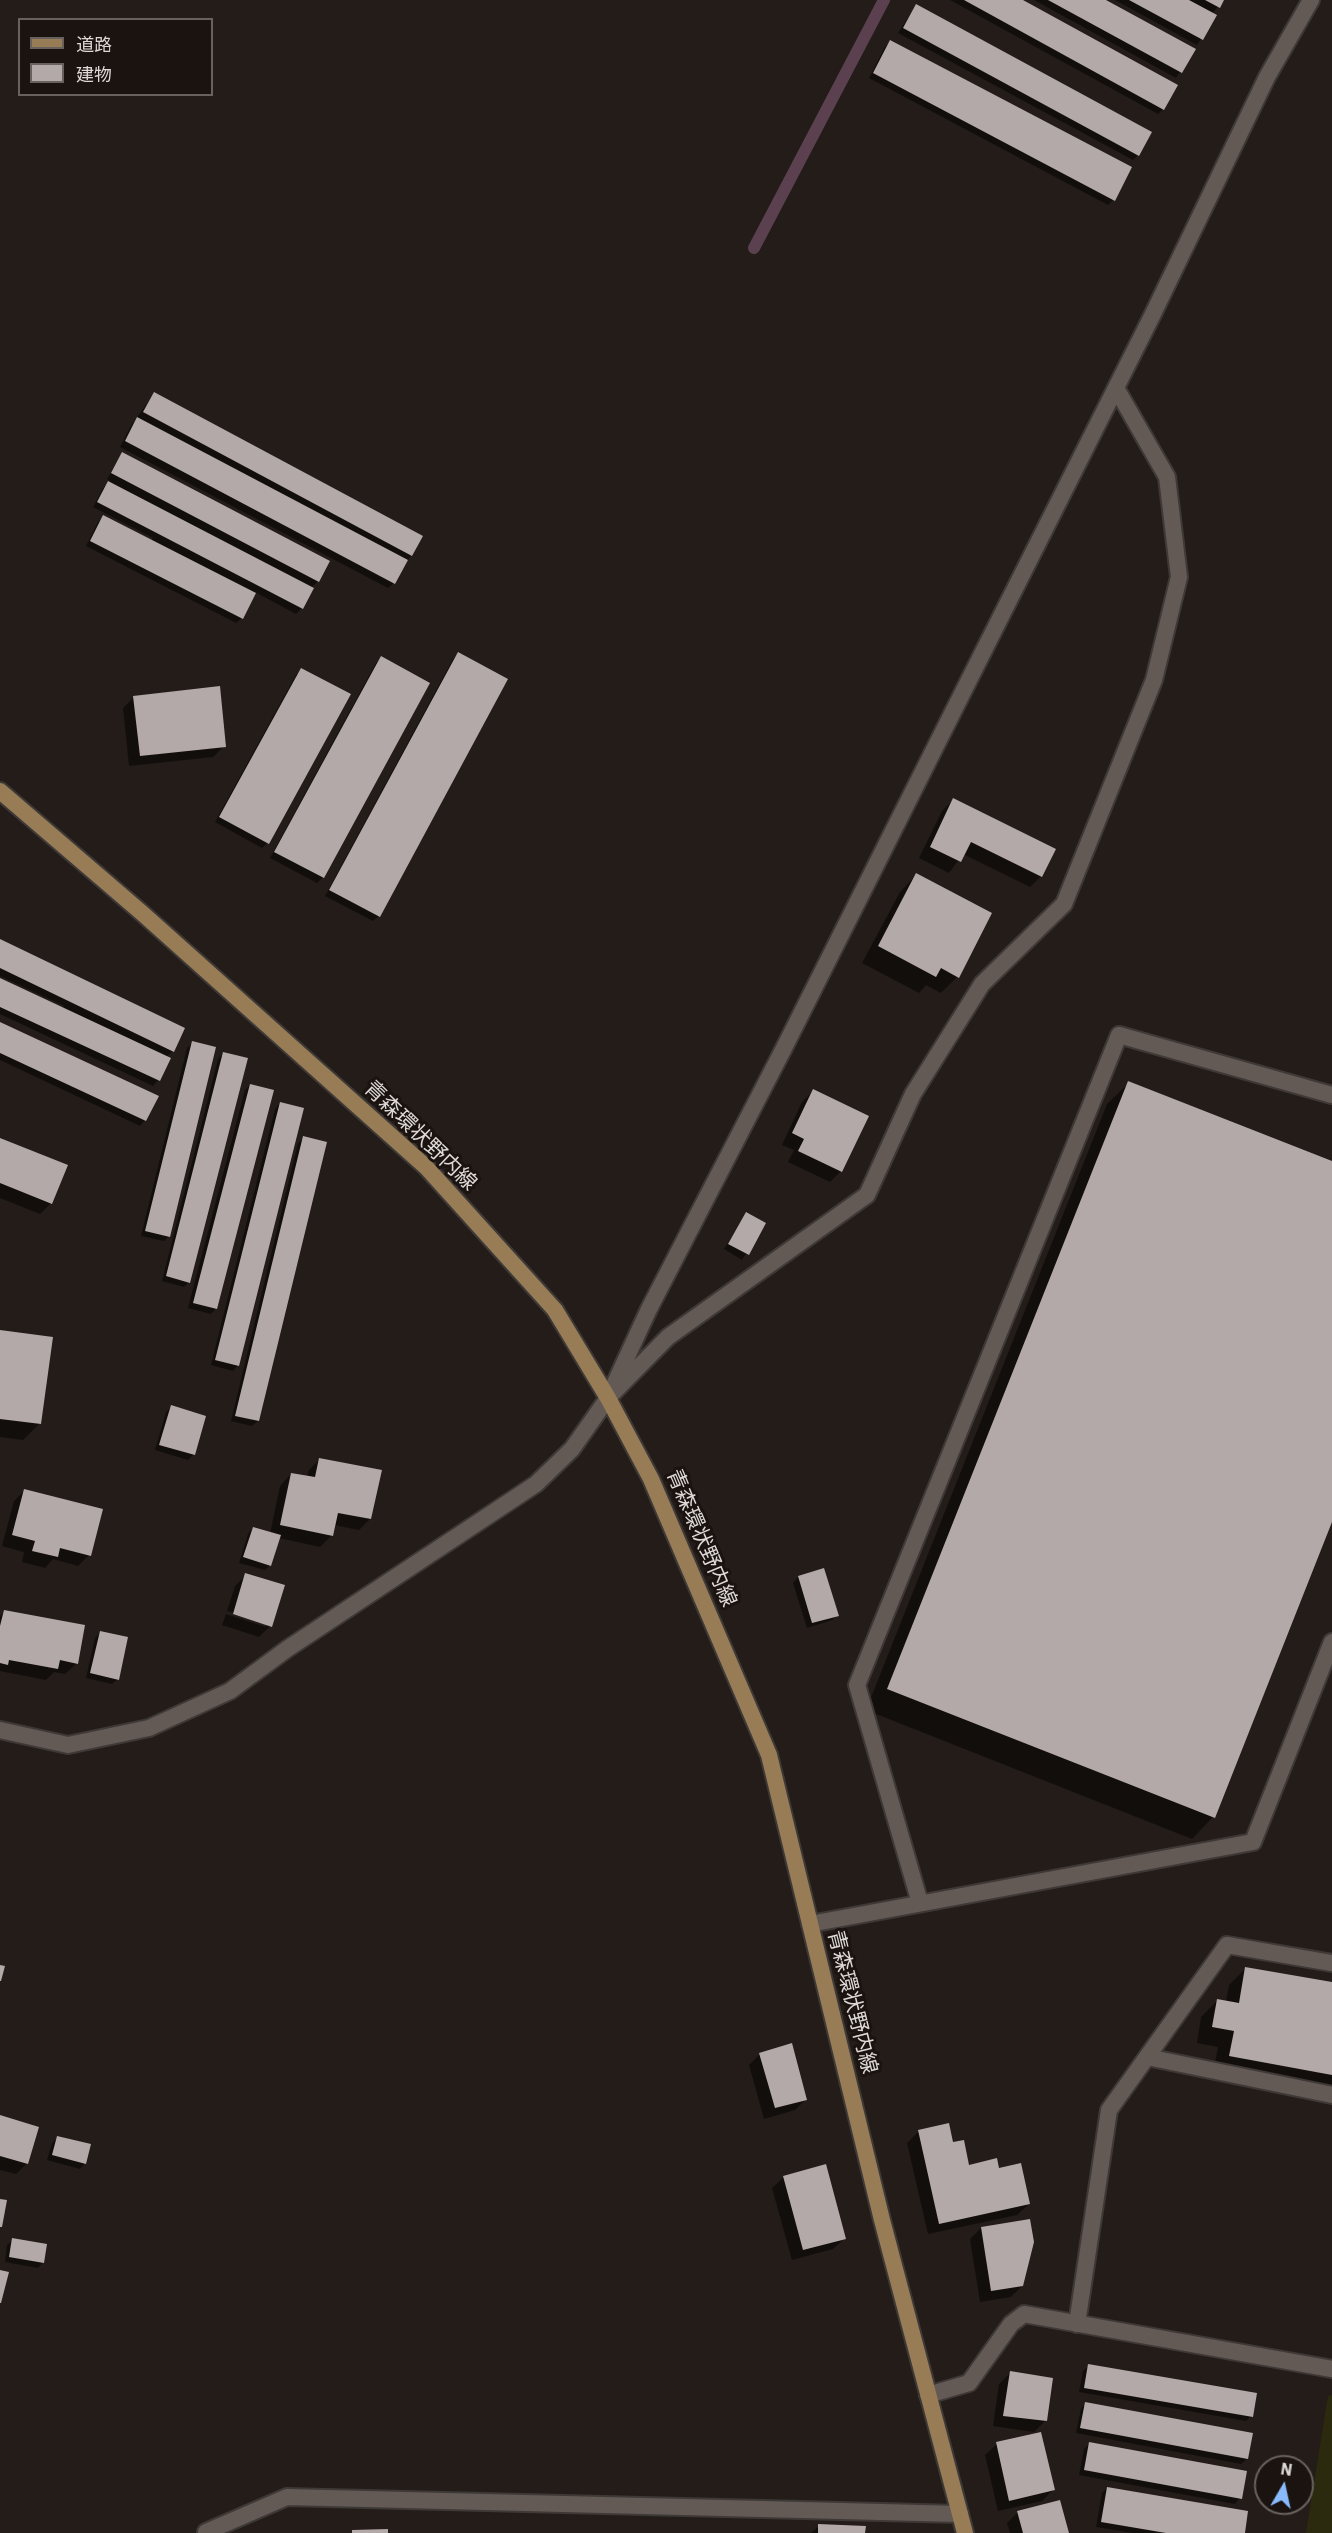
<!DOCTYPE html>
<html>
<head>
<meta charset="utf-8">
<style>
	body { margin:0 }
	#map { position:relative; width:1332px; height:2533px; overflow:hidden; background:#231c18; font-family:"IBM Plex Sans","Noto Sans JP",sans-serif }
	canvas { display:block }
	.legend { position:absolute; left:18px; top:18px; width:195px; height:78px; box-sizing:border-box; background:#1a130f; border:2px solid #68625f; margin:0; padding:8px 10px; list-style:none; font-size:18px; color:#ded9d7 }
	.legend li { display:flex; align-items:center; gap:12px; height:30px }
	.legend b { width:30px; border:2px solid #68625f }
	.north { position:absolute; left:1254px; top:2455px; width:60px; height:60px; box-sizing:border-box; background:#1a130f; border:2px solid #68625f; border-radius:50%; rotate:9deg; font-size:16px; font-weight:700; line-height:24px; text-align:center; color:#ded9d7 }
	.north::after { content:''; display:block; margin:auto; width:21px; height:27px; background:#89bafc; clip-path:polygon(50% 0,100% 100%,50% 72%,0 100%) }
</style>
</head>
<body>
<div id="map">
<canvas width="1332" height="2533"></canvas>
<ul class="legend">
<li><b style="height:8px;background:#977c56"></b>道路</li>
<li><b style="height:16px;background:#b4a9a9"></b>建物</li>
</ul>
<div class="north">N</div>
</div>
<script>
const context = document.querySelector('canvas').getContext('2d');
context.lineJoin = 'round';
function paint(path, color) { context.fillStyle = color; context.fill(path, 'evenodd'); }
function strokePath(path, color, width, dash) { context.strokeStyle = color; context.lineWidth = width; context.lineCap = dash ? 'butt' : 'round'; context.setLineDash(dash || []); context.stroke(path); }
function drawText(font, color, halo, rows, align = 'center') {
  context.font = font + ' "IBM Plex Sans","Noto Sans JP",sans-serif'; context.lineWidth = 6; context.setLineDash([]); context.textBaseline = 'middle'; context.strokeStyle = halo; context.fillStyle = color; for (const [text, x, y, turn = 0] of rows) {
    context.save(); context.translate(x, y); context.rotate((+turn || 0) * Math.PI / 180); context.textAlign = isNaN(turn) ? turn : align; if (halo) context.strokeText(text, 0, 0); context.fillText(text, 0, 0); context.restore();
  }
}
paint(new Path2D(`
	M1332 2395V2533H1306L1328 2396Z`), '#2b2a0e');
paint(new Path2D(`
	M950 0H1020L1163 109 1158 114Z
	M1034 0H1103L1194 49 1176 78Z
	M1115 0H1223L1212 14 1215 16 1197 45Z
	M916 6 1138 155 1133 160 898 33Z
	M890 42 1113 200 1108 205 869 78 885 47Z
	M154 394 411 555 394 583 388 588 120 447 132 424Z
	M123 454 318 581 311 588 302 608 296 614 255 592 242 618 236 623 86 546 98 522 104 517 151 541 153 538 93 507 103 488 110 481 107 479Z
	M458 654 506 680 379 916 373 921 325 896 453 659Z
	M381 658 428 683 322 878 317 883 270 858 376 663Z
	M302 669 267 843 262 848 215 822 296 675Z
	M134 697 224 746 213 757 129 766 123 708Z
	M953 800 1041 876 1030 887 963 854 949 873 919 858 942 811Z
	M916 875 957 977 941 993 926 985 919 993 862 963 900 892Z
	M0 941 173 1051 166 1057 169 1058 158 1080 153 1086 0 1014V980L62 1009 64 1006 0 976Z
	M0 1024 145 1120 140 1126 0 1060Z
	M192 1043 169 1236 164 1241 141 1236 187 1048Z
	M223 1054 189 1282 184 1287 162 1281 218 1059Z
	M1129 1083 1332 1163V1518L1213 1817 1192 1839 866 1710 1107 1104Z
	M250 1085 216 1308 211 1314 188 1308 245 1090Z
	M813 1091 841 1171 830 1182 788 1162 794 1150 782 1145 802 1102Z
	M280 1103 238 1365 233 1371 211 1365 275 1109Z
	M304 1138 258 1421 252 1426 231 1421 298 1143Z
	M0 1139 51 1203 40 1214 0 1198Z
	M746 1214 764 1224 742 1260 724 1249Z
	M0 1331 39 1424 23 1440 0 1437Z
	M171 1407 194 1454 188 1460 155 1450 166 1412Z
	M320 1459 370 1519 359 1530 334 1525 332 1535 320 1547 279 1538 270 1565 265 1570 239 1563 248 1534 253 1528 270 1534 280 1486 291 1474 307 1477 309 1470Z
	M25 1490 89 1555 78 1566 53 1559 45 1568 22 1562 24 1552 2 1546 14 1501Z
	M823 1570 837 1615 832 1620 807 1628 793 1583 798 1577Z
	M246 1575 270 1626 259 1637 222 1625 226 1614 266 1627V1623L227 1611 235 1586Z
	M5 1612 77 1663 65 1674 54 1672 46 1680 0 1671V1616Z
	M101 1632 118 1679 112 1684 86 1678 95 1638Z
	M1246 1968 1332 1984V2094L1213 2073 1218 2047 1197 2043 1201 2017 1218 2000 1226 2002 1229 1985Z
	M760 2054 806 2099 795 2110 764 2119 749 2065Z
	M0 2117 27 2163 16 2174 0 2170Z
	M948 2125 952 2144 968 2166 998 2170 1029 2204 1017 2215 928 2234 907 2143 918 2132Z
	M57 2138 85 2163 80 2169 47 2160 52 2143Z
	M784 2177 845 2238 833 2249 792 2260 772 2188Z
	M981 2228 1022 2286 1011 2297 980 2302 970 2239Z
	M13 2240 43 2262 38 2268 5 2262 7 2245Z
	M1089 2366 1251 2416 1246 2421 1079 2392 1083 2371Z
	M1010 2373 1046 2420 1034 2432 993 2426 999 2384Z
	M1086 2403 1247 2459 1241 2464 1076 2433 1081 2409Z
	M1090 2443 1240 2498 1235 2504 1079 2475 1084 2449Z
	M997 2444 1053 2490 1042 2501 998 2511 985 2455Z
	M1107 2488 1243 2533H1133L1096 2527 1102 2493Z
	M1018 2512 1067 2533H1010L1007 2523Z
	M819 2526 864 2533H811Z`), '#0007');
strokePath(new Path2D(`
	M754 248 884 0`), '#5b414f', 12);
paint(new Path2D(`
	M964 0H1023L1178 85 1164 110Z
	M1048 0H1106L1196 49 1182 73Z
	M1129 0H1189L1217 15 1203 40Z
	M1205 0H1224L1220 8Z
	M916 4 1152 132 1139 156 903 28Z
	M890 40 1132 167 1115 201 873 73Z
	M154 392 423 536 412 556 143 412Z
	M137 417 408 560 395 584 125 441Z
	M122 452 330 561 319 582 111 473Z
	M108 481 314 588 303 609 97 502Z
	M103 515 256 593 243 619 90 541Z
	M458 652 508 679 380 917 329 890Z
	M381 656 430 683 324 878 274 852Z
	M301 668 351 694 269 844 219 817Z
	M220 686 226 747 140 756 133 696Z
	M953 798 1056 849 1042 877 971 842 961 862 930 847Z
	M916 873 992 913 959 978 941 968 936 977 878 946Z
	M0 939 185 1028 174 1052 0 968Z
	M0 978 171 1058 160 1081 0 1007Z
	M0 1022 159 1096 146 1121 0 1053Z
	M192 1041 216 1047 170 1237 145 1231Z
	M223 1052 248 1058 190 1283 166 1276Z
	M1128 1081 1332 1161V1522L1215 1818 887 1689Z
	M250 1084 274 1090 217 1309 193 1303Z
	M813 1089 869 1116 842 1172 798 1151 804 1139 792 1133Z
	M280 1102 304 1108 239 1366 215 1360Z
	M303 1136 327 1142 259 1421 235 1416Z
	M0 1138 68 1165 52 1204 0 1183Z
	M746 1212 766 1223 749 1255 728 1244Z
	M0 1330 53 1337 41 1424 0 1419Z
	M171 1405 206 1416 195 1455 159 1445Z
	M319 1458 382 1470 371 1519 338 1513 333 1536 280 1525 291 1473 315 1477Z
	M24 1489 103 1509 91 1556 60 1548 58 1557 32 1551 35 1541 12 1535Z
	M253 1527 281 1535 271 1566 243 1557Z
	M824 1568 839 1616 812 1623 798 1576Z
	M245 1573 285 1585 272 1627 233 1614Z
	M4 1610 85 1625 78 1664 60 1660 58 1669 9 1660 8 1665 0 1663V1626Z
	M100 1631 128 1637 119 1680 90 1673Z
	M0 1965 5 1966 1 1981H0Z
	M1245 1967 1332 1982V2075L1229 2056 1234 2031 1212 2027 1217 1999 1239 2003Z
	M792 2043 807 2100 775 2108 759 2053Z
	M0 2115 39 2127 28 2164 0 2156Z
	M949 2123 953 2142 964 2140 969 2165 997 2158 999 2168 1021 2163 1030 2204 939 2224 918 2130Z
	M57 2136 91 2144 86 2164 52 2155Z
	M826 2164 846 2239 803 2250 783 2176Z
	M0 2199 7 2200 2 2227H0Z
	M1030 2219 1034 2242 1023 2286 991 2291 981 2227Z
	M12 2238 47 2244 44 2263 9 2257Z
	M0 2270 9 2272 1 2303H0Z
	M1088 2364 1257 2393 1253 2417 1084 2388Z
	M1010 2371 1053 2378 1047 2421 1003 2416Z
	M1085 2402 1253 2433 1248 2459 1080 2428Z
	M1041 2432 1055 2490 1009 2501 996 2442Z
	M1089 2442 1247 2471 1242 2499 1084 2470Z
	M1107 2487 1248 2511 1245 2533H1166L1101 2522Z
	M1060 2500 1069 2533H1023L1017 2511Z
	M818 2524 866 2526 865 2533H818Z
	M388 2529V2533H352V2530Z`), '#b4a9a9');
const service = new Path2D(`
	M609 1397 668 1337 867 1195 913 1094 982 984 1064 904 1154 680 1179 577 1167 477 1116 388
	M920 1903 857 1685 1119 1035 1332 1095
	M810 1924 1253 1842 1332 1642
	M1147 2057 1332 2095
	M1077 2324 1109 2110 1227 1945 1332 1963
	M206 2532 287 2497 960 2514`);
const minor = new Path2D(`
	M0 1730 68 1745 149 1728 230 1691 287 1649 536 1484 572 1449 608 1398
	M928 2395 969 2383 1011 2324 1024 2314 1332 2369`);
const tertiary = new Path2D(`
	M608 1398 649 1309 783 1050 1152 316 1267 77 1311 0`);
const primary = new Path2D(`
	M0 791 142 913 426 1167 555 1310 608 1398 651 1479 769 1755 882 2220 965 2533`);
strokePath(service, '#3e3937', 20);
strokePath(minor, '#3e3937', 20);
strokePath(tertiary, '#3e3937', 20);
strokePath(primary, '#3e3937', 20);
strokePath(service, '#635a56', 16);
strokePath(minor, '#635a56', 16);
strokePath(tertiary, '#635a56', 16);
strokePath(primary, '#977c56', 16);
drawText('21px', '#ded9d7', '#1a130f', [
	["青森環状野内線",420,1136,44],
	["青森環状野内線",701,1538,67],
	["青森環状野内線",852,2002,76]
]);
</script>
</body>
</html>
